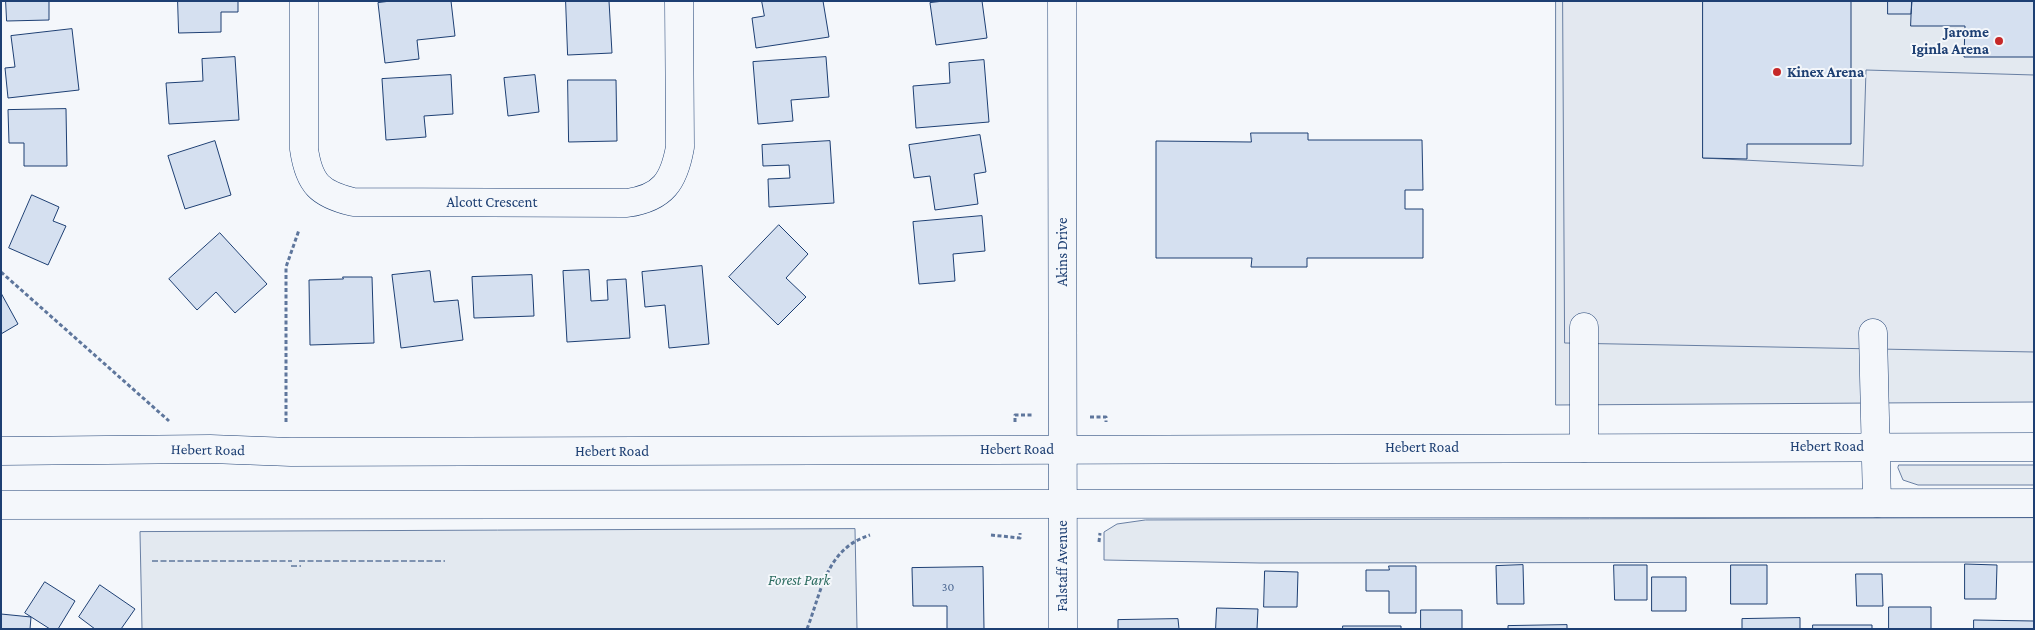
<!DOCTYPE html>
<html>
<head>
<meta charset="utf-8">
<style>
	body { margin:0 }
	#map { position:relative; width:2035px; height:630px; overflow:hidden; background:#f4f7fb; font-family:"Crimson Pro",serif }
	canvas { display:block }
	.frame { position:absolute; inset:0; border:2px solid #1d3f73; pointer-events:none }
</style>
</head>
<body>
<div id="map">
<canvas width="2035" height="630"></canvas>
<div class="frame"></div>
</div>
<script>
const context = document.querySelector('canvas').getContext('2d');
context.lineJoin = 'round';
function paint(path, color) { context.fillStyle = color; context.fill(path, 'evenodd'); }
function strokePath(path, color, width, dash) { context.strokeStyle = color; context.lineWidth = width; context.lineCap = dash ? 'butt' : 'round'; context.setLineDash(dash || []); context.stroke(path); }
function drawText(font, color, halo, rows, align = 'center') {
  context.font = font + ' "Crimson Pro",serif'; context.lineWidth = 4; context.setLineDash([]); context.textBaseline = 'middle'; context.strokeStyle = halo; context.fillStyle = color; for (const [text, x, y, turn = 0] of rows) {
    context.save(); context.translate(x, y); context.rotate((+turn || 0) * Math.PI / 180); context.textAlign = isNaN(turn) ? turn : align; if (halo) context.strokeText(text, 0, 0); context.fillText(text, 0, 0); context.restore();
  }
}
const green = new Path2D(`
	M1556 1H2034V402L1556 405Z
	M1899 465H2034V485H1918L1903 480 1898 468Z
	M2034 518V562L1260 563 1104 560V532L1117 524 1145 520Z
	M855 529 857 629H142L140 532Z`);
paint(green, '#e3e9f0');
strokePath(green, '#687fa3', 1);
const parking = new Path2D(`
	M1563 1H1703V158L1863 166 1866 70 2034 75V352L1565 343Z`);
paint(parking, '#e3e8f0');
strokePath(parking, '#687fa3', 1);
const building = new Path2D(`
	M6 1H49V20L7 21Z
	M178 1H238V12H221V32L179 33Z
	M391 1H451L455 36 417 40 419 59 385 63 378 3Z
	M566 1H609L612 53 568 55Z
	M762 1H823L829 37 756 48 752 18 764 16Z
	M944 1H982L987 38 936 45 930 3Z
	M1703 1H1851V144H1747V159L1703 158Z
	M1888 1H1912L1911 14H1888Z
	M1912 1H2034V57H1964L1965 26H1911Z
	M72 29 79 90 8 98 5 68 15 67 11 36Z
	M235 57 239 120 169 124 166 83 203 81 202 59Z
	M826 57 829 97 791 100 793 121 758 124 753 62Z
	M984 60 989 122 916 128 913 86 950 83 949 63Z
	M451 75 453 114 424 116 426 137 386 140 382 79Z
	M535 75 539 112 508 116 504 78Z
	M568 80H616L617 141 569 142Z
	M66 109 67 166H24V143H9L8 110Z
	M1251 133H1308V140H1422L1423 190H1405V209H1423V258H1307V267H1251L1252 258H1156V141L1251 142Z
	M980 135 986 172 974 174 978 204 935 210 930 176 914 178 909 145Z
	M215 141 231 195 185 209 168 156Z
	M830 141 834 203 769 207 768 179 790 178 789 165 763 166 762 145Z
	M32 195 59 207 53 221 66 226 48 265 9 248Z
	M982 216 985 251 953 254 955 281 919 284 913 222Z
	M779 225 808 254 786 278 806 297 778 325 729 277Z
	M220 233 267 284 235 313 216 292 197 310 169 279Z
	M702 266 709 344 669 348 665 305 645 307 642 272Z
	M589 270 591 301 608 300 607 280 626 279 630 338 567 342 563 271Z
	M430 271 434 302 458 300 463 340 401 348 392 275Z
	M532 275 534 316 474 318 472 277Z
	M343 277H372L374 343 310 345 309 280 343 279Z
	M1 293 18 324 1 334Z
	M1965 564 1997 565 1996 599H1965Z
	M1523 565 1524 604H1497L1496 566Z
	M1614 565H1647V600H1615Z
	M1731 565H1767V604H1731Z
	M1389 566H1416V613H1389V591H1366V570H1389Z
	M983 567 984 629H947V606H913L912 568Z
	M1265 571 1298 572 1297 607H1264Z
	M1856 574H1882L1883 606H1857Z
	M1652 577H1686V611H1652Z
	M45 582 75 601 58 629H50L25 613Z
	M100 585 135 609 121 629H95L79 617Z
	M1889 607H1931V629H1889Z
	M1217 608 1258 609 1257 629H1216Z
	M1421 610H1462V629H1421Z
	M1 614 31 617 30 629H1Z
	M1800 618V629H1742V619Z
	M1178 619 1179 629H1118V620Z
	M1974 620 2034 621V629H1974Z
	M1567 625V629H1508V626Z
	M1813 625H1872V629H1813Z
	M1343 626H1401V629H1343Z`);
paint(building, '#d5e0f0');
strokePath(building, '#1d3f73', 1);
const minor = new Path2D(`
	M304 1V149C309 184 320 194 353 202L627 203C663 198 674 181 680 147L679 1
	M1062 1 1063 629
	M1584 327V448
	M1873 333 1877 503`);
const major = new Path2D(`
	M1 451 210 449 291 452 2034 447
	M1 505 2034 503`);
strokePath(minor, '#1d3f73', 29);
strokePath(major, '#1d3f73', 29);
strokePath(new Path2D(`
	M1 272 169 421
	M1090 417H1106V422
	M286 422V267L299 230
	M1015 422V415H1034
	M991 535 1020 538V533
	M1099 542 1100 533
	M807 629C822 590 826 549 870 535`), '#5e769c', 3, [4, 2.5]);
strokePath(minor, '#f4f7fb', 28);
strokePath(major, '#f4f7fb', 28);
strokePath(new Path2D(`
	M152 561H292
	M299 561H445
	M291 566H301`), '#1d3f73', 1, [6, 2.5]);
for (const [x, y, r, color] of [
	[1999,41,5,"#c62828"],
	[1777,72,5,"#c62828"]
]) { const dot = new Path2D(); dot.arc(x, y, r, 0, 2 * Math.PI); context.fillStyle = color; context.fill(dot); strokePath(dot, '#f4f7fb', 2); }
drawText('12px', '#4b6792', null, [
	["30",948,587]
]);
drawText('bold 15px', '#1d3f73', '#f4f7fb', [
	["Jarome",1989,32],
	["Iginla Arena",1989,49],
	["Kinex Arena",1787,72,"left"]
], 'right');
drawText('15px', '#1d3f73', '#f4f7fb', [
	["Alcott Crescent",492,202],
	["Akins Drive",1062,252,-90],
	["Hebert Road",1827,446],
	["Hebert Road",1422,447],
	["Hebert Road",1017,449],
	["Hebert Road",208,450,1],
	["Hebert Road",612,451],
	["Falstaff Avenue",1062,566,-90]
]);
drawText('italic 15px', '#2c6c60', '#f4f7fb', [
	["Forest Park",799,580]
]);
</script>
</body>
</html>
